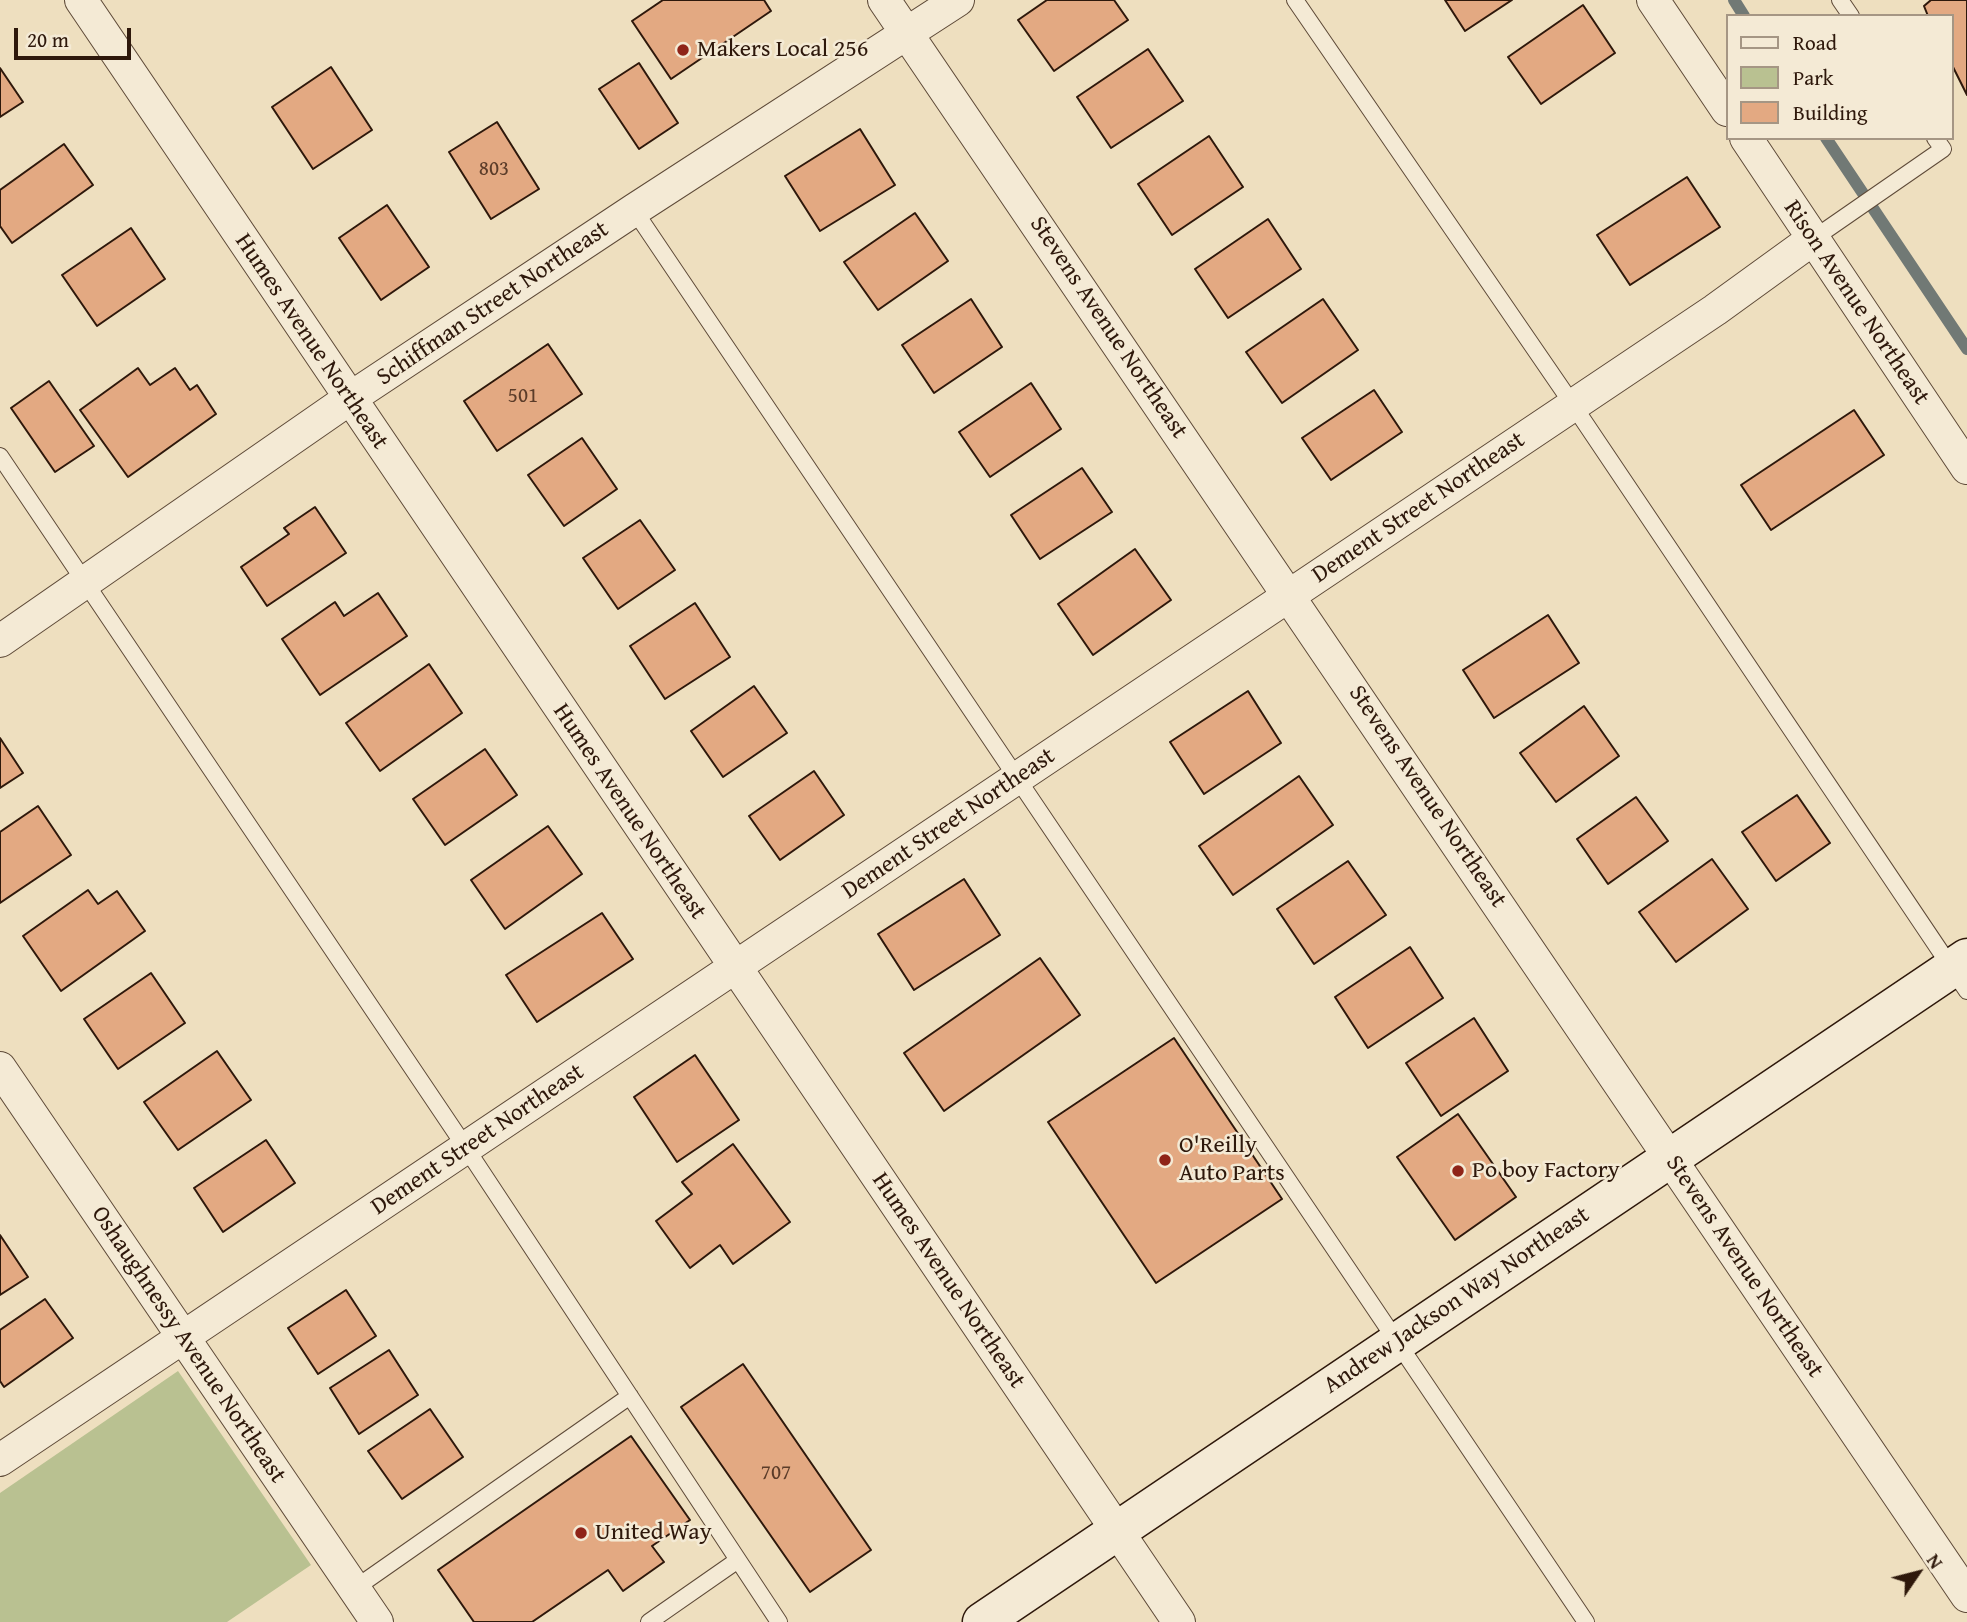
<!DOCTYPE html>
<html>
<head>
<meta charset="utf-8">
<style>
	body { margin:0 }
	#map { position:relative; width:1967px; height:1622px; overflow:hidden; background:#eedfbf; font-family:"Gentium Book Plus",serif }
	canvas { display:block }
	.legend { position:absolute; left:1726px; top:14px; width:228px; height:126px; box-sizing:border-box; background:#f4ead5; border:2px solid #a59684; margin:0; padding:9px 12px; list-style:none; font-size:21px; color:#2e180b }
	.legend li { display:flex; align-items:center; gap:14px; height:35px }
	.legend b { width:35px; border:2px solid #a59684 }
	.north { position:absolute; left:1883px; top:1538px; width:70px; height:70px; -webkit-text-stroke:5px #f4ead5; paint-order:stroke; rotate:55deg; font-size:19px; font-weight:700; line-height:28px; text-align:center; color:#2e180b }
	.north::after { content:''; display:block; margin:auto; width:24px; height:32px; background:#2e180b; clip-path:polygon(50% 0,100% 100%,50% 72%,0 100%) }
	.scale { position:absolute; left:14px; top:28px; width:117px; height:32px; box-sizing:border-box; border:4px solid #2e180b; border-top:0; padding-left:9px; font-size:21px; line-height:24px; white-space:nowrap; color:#2e180b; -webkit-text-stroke:5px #f4ead5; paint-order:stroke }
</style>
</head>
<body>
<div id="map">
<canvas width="1967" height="1622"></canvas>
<ul class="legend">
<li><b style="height:9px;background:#f4ead5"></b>Road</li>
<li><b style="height:19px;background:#b9c191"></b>Park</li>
<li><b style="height:19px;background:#e3a982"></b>Building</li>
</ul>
<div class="north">N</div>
<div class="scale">20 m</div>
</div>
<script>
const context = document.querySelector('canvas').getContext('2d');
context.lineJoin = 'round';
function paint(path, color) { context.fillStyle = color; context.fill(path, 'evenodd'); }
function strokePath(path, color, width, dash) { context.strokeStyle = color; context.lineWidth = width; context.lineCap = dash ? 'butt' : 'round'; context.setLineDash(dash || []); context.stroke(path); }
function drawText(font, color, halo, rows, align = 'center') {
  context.font = font + ' "Gentium Book Plus",serif'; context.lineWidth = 5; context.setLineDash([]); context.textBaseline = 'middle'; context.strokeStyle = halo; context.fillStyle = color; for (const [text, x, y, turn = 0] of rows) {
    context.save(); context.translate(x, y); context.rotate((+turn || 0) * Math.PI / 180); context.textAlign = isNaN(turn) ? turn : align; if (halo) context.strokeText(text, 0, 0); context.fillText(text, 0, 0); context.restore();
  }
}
paint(new Path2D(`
	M178 1371 311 1565 227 1622H0V1493Z`), '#b9c191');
strokePath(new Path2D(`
	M1734 0 1744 16
	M1826 138 1967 349`), '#717975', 12);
const building = new Path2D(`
	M663 0H764L771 11 671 79 632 21Z
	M1047 0H1114L1128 20 1054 71 1018 20Z
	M1445 0H1512L1465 31Z
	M1931 0H1967V95L1951 63V16H1928L1924 6Z
	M1583 5 1615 53 1541 104 1508 57Z
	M1148 49 1183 101 1111 148 1077 97Z
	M639 63 678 123 639 149 599 89Z
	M331 67 372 130 313 169 272 107Z
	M0 68 23 102 0 117Z
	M497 122 539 189 491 219 449 152Z
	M860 129 895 185 820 231 785 176Z
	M1209 136 1243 187 1172 235 1138 184Z
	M64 144 93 185 12 243 0 226V190Z
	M1687 177 1720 227 1630 285 1597 235Z
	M387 205 429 267 381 300 339 238Z
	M915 213 948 261 878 310 844 262Z
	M1268 219 1301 269 1228 318 1195 269Z
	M131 228 165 279 97 326 62 275Z
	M971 299 1002 347 934 393 902 345Z
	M1323 299 1358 350 1282 403 1246 352Z
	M548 344 582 394 497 451 464 401Z
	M138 368 150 385 175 368 190 390 197 385 216 414 128 477 80 410Z
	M49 381 94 446 55 472 11 408Z
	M1031 383 1061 429 990 477 959 432Z
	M1374 390 1402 432 1331 480 1302 438Z
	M1854 410 1884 455 1771 530 1741 485Z
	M582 438 617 489 564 526 528 475Z
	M1082 468 1112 512 1040 559 1011 515Z
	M315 507 346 553 267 606 241 567 289 534 284 528Z
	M640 520 675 570 618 609 583 558Z
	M1135 549 1171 600 1093 655 1058 604Z
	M378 593 407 636 320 695 282 639 335 602 344 616Z
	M695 603 730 657 665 699 630 646Z
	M1548 615 1579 663 1494 718 1463 670Z
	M429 664 462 713 380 771 346 723Z
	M754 686 787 733 723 777 691 731Z
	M1248 691 1281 743 1204 794 1170 742Z
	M1584 706 1619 756 1556 802 1520 753Z
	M0 738 23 773 0 788Z
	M485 749 517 795 445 845 413 799Z
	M814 771 844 815 780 860 749 816Z
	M1299 776 1333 825 1233 895 1199 846Z
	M1797 795 1830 843 1776 881 1742 832Z
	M1636 797 1668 841 1608 884 1577 839Z
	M38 806 71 855 0 903V832Z
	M548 826 582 874 505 929 471 880Z
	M1712 859 1748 909 1676 962 1639 912Z
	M1348 861 1386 915 1314 964 1277 909Z
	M964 879 1000 935 914 990 878 934Z
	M88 890 98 904 117 891 145 931 61 991 23 936Z
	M602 913 633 959 537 1022 506 975Z
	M1410 947 1443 998 1368 1048 1335 997Z
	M1040 958 1080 1015 944 1111 904 1053Z
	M151 973 185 1023 118 1069 84 1019Z
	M1474 1018 1508 1071 1441 1116 1406 1063Z
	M1174 1038 1282 1199 1156 1283 1048 1122Z
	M217 1051 251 1100 178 1150 144 1102Z
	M695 1055 739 1120 677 1162 634 1097Z
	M1458 1114 1516 1197 1455 1240 1397 1157Z
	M266 1140 295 1183 223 1232 194 1188Z
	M733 1144 790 1222 733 1264 720 1245 690 1268 656 1221 692 1194 682 1182Z
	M0 1235 28 1277 0 1295Z
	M346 1290 376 1336 318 1374 288 1328Z
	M45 1299 73 1338 4 1387 0 1381V1330Z
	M389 1350 418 1395 359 1434 330 1388Z
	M743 1364 871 1550 810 1592 681 1407Z
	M430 1409 463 1457 402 1499 368 1451Z
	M631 1436 690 1520 652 1546 664 1562 623 1591 608 1570 532 1622H474L438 1570Z`);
paint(building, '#e3a982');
strokePath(building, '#2e180b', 2);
const service = new Path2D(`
	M1295 0 1573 405 1967 991
	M1840 0 1851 16
	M634 210 1586 1622
	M1813 239 1943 149 1935 138
	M0 456 466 1148 779 1622
	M354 1589 630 1396
	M649 1622 738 1560`);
const minor = new Path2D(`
	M81 0 1179 1622
	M884 0 1967 1596
	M1653 0 1727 110
	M1746 138 1967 468
	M0 641 349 399 634 210 958 0
	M0 1068 377 1622
	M0 1460 1715 310 1813 239`);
const secondary = new Path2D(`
	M982 1622 1967 958`);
strokePath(service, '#5e4a38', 18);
strokePath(minor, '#5e4a38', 34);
strokePath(secondary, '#2e180b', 41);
strokePath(service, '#f4ead5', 16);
strokePath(minor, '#f4ead5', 32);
strokePath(secondary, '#f4ead5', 38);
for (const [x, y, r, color] of [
	[683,50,7,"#8f2418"],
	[1165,1160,7,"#8f2418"],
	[1458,1171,7,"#8f2418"],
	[581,1533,7,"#8f2418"]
]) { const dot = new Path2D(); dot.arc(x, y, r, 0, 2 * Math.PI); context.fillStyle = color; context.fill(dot); strokePath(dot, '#f4ead5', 2.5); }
drawText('21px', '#5b3c29', null, [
	["803",494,170],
	["501",523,397],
	["707",776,1474]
]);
drawText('24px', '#2e180b', '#f4ead5', [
	["Makers Local 256",697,50],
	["O'Reilly",1179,1146],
	["Auto Parts",1179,1174],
	["Po boy Factory",1472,1171],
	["United Way",595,1533]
], 'left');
drawText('24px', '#2e180b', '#f4ead5', [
	["Rison Avenue Northeast",1856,303,56],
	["Schiffman Street Northeast",493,304,-34],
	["Stevens Avenue Northeast",1108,328,56],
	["Humes Avenue Northeast",311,342,56],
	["Dement Street Northeast",1419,508,-34],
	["Stevens Avenue Northeast",1427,797,56],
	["Humes Avenue Northeast",629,812,56],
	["Dement Street Northeast",949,824,-34],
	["Dement Street Northeast",478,1140,-34],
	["Stevens Avenue Northeast",1744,1267,56],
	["Humes Avenue Northeast",948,1281,56],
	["Andrew Jackson Way Northeast",1457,1301,-34],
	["Oshaughnessy Avenue Northeast",188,1345,56]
]);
</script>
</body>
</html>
